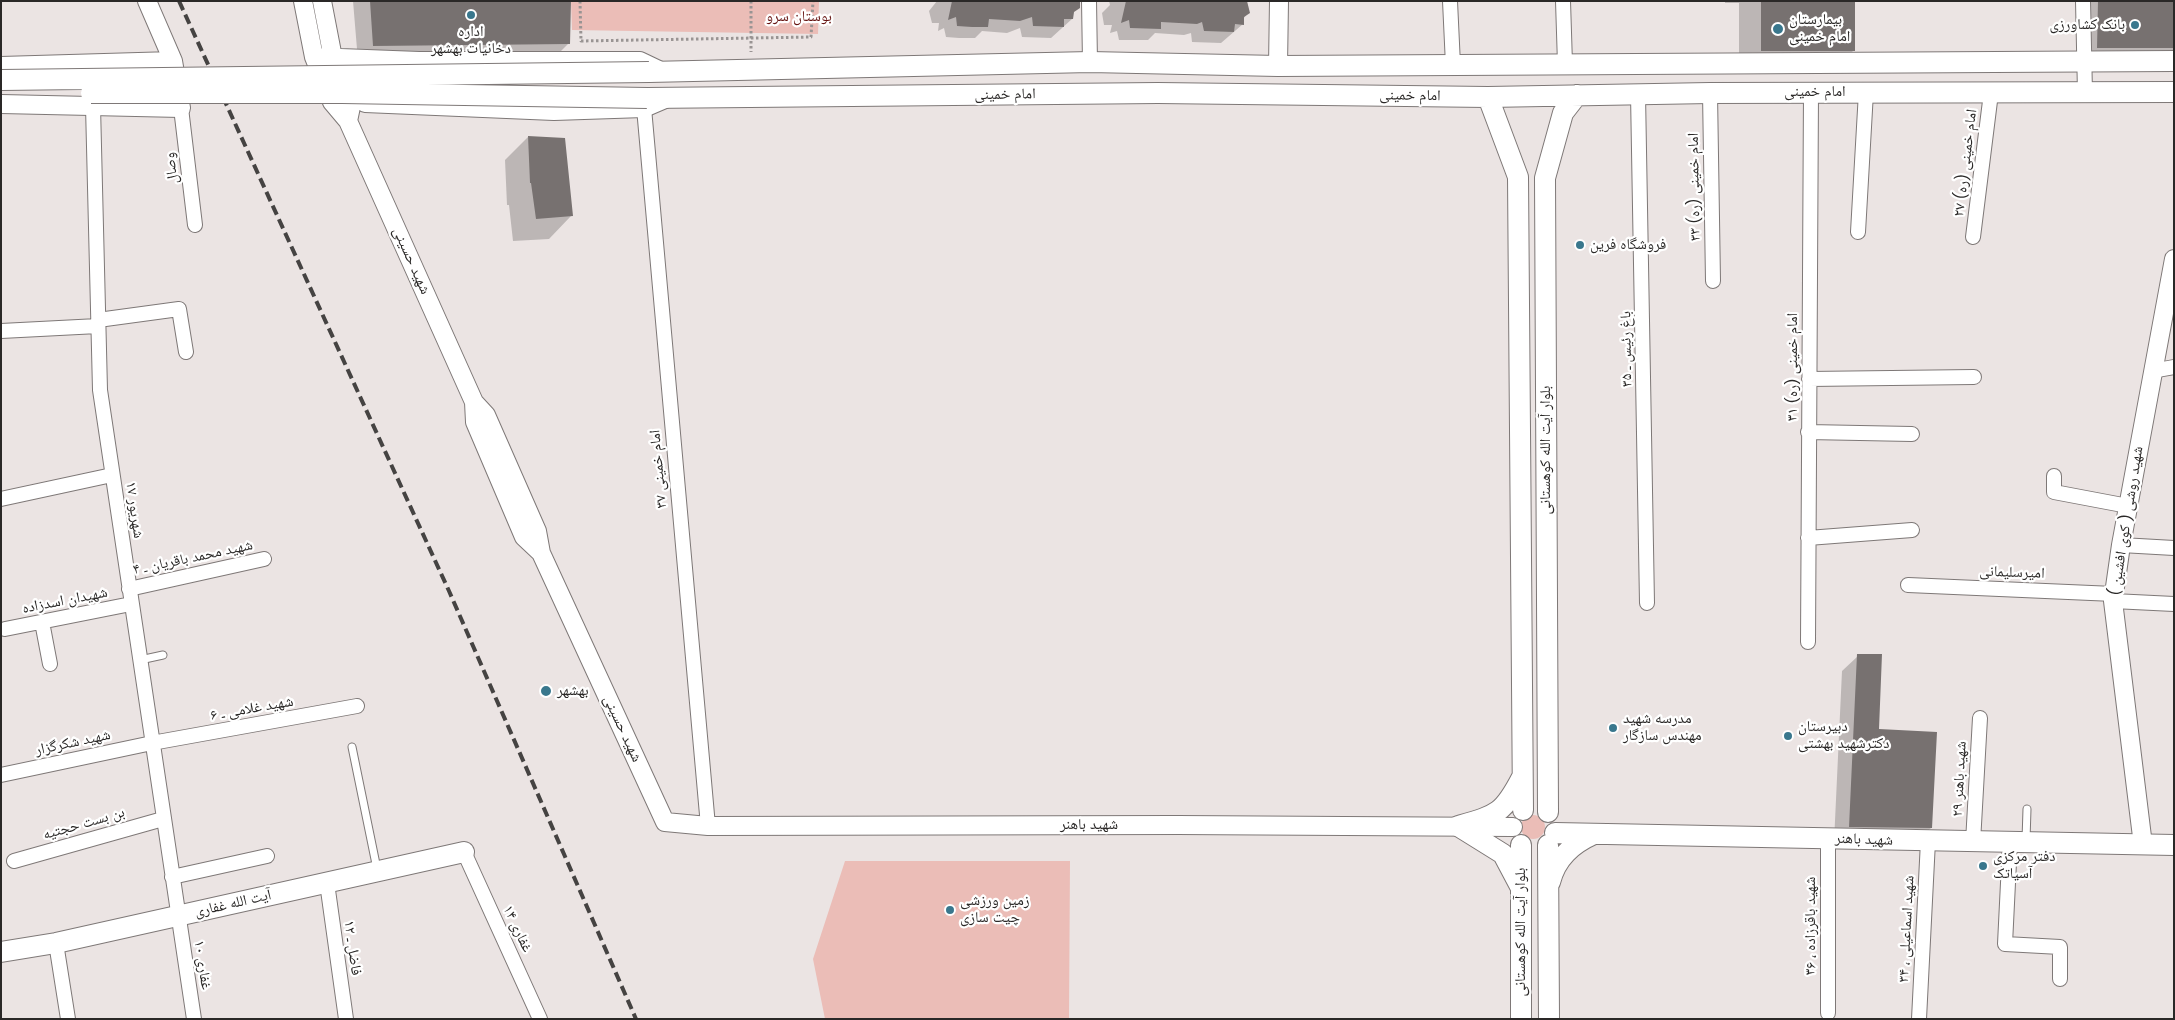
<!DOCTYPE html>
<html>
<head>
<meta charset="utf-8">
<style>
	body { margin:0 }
	#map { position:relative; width:2175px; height:1020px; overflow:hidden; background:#ebe4e3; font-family:Poppins,sans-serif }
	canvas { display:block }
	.frame { position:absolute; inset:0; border:2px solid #2a2827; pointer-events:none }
</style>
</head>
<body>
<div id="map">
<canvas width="2175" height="1020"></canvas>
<div class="frame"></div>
</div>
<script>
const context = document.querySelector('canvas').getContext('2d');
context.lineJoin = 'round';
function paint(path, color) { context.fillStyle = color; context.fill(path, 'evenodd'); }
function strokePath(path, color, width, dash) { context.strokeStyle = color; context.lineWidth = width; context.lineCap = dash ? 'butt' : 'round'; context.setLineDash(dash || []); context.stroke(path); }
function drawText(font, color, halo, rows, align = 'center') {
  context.font = font + ' Poppins,"Noto Naskh Arabic",sans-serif'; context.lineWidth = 4.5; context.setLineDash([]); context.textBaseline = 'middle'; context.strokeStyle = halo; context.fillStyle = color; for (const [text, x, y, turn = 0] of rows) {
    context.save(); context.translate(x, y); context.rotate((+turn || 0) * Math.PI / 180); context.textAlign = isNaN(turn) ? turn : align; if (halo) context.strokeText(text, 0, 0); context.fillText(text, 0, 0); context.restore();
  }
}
paint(new Path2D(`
	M571 1H819L818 34 572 30Z
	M1521 827a12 12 0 1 1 24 0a12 12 0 1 1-24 0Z
	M845 861H1070L1069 1019H825L813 959Z`), '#ebbdb7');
paint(new Path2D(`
	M353 1H569V43L553 59 358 61Z
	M937 1H1076L1072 19 1051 38 1022 37 1020 28 1007 33 982 31 975 38H959L946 37 944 28 938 31 939 23H932L929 11Z
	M1109 1H1246L1248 13 1243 19V24L1221 43 1192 42 1191 33 1184 35 1155 33 1148 40H1119L1117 31 1110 33 1112 25H1104L1102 13 1110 5Z
	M1725 1H1854V50L1831 73 1739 74V3H1725Z
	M2083 1H2174V64L2082 63Z
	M528 137 571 216 549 239 513 241 509 205H507L505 160Z
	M1858 656 1878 730 1931 828 1915 843 1834 842 1842 671Z`), '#0003');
paint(new Path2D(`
	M370 1H571L570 44 373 46Z
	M952 1H1080V8L1074 12 1073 19H1064V27L1033 26 1032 17 1020 21 989 19 988 27H972L957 26 956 17 948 20Z
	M1126 1H1247L1250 13 1244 17V25L1235 24 1234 32 1204 31 1202 22 1197 24 1161 22V29L1130 28 1129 20 1121 23Z
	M1761 1H1855V51H1761Z
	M2098 1H2174V48H2097Z
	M528 136 565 138 573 216 536 219 531 183H530Z
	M1857 654H1882L1879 729 1937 732 1932 828 1849 827Z`), '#777170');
const service = new Path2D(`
	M140 660 163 655
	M352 747 377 869
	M2026 840 2027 809`);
const minor = new Path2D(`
	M1089 1 1090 62
	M1450 1 1453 65
	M1563 1 1565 64
	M2083 1 2085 93
	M1710 93 1713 281
	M1638 94 1647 603
	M93 106 100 390 194 1019
	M181 108 195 225
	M644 108 708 826
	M1858 232 1866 92
	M1973 237 1991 93
	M98 320 179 309 186 352
	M1 331 98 326
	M2152 371 2174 367
	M1809 379 1974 377
	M1808 432 1912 434
	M2054 476V492L2128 506
	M1 499 112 475
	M1808 538 1912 530
	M2121 545 2174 548
	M1908 585 2114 594
	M129 589 264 559
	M2113 601 2174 604
	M42 622 50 664
	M5 629 131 604
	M1808 642 1811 92
	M1 775 152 743 357 706
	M1973 842 1980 718
	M2010 842 2005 944 2060 947V979
	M464 852 540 1019
	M14 861 163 819
	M172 877 267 856
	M327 883 346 1019
	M56 943 68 1019
	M1828 1013V839
	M1919 1019 1928 841`);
const tertiary = new Path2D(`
	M303 1 314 57 332 102 348 121 474 402 475 422 524 537 541 553
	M322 1 333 58 352 102 348 121
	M314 57 419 61H640L663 72
	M1 66 173 61
	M1278 66 1279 1
	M365 103 554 111 644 108 665 99
	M1 104 181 108 173 61 147 1
	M474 402 486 415 537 531 541 553 665 822 708 826 1177 825 1513 827
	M2143 845 2113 601 2121 545 2174 259`);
const secondary = new Path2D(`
	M649 72 1090 62 1278 66 2174 61
	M1488 97 1518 177 1523 810
	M647 98 1158 93 1488 97 1710 93 2174 92
	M1548 812 1545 178 1563 113 1577 95
	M1555 833 2174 845
	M1521 845V1019
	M1548 845 1549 1019
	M1550 882C1556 858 1572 844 1594 834
	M1521 888 1503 854 1458 826C1497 815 1503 814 1522 777
	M1 952 56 943 464 852`);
strokePath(service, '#7e7877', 9);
strokePath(minor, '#7e7877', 16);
strokePath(tertiary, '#7e7877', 20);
strokePath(secondary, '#7e7877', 22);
strokePath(new Path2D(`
	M580 1 581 41 811 37 813 1
	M751 1V52`), '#999493', 3, [2.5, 2.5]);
strokePath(service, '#fff', 7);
strokePath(minor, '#fff', 14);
strokePath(tertiary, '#fff', 18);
strokePath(secondary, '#fff', 20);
strokePath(new Path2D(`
	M179 1 449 591 636 1019`), '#454342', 4, [10, 5]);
const secondaryBridge = new Path2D(`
	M1 80 649 72
	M91 93H342L647 98`);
strokePath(secondaryBridge, '#7e7877', 22, []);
strokePath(secondaryBridge, '#fff', 20);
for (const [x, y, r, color] of [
	[471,15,5,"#39778d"],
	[2135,25,5,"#39778d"],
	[1778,29,6,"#39778d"],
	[1580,245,5,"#39778d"],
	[546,691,6,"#39778d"],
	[1613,728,5,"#39778d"],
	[1788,736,5,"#39778d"],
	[1983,866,5,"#39778d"],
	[950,910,5,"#39778d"]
]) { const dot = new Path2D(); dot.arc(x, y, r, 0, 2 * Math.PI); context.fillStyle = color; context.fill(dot); strokePath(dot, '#fff', 2); }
drawText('15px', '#651210', '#fff', [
	["بوستان سرو",799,17]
]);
drawText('15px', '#2a2827', '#fff', [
	["بیمارستان",1789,20],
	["امام خمینی",1789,37],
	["بانک کشاورزی",2125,25,"right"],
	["اداره",471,32,"center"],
	["دخانیات بهشهر",471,49,"center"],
	["فروشگاه فرین",1590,245],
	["بهشهر",557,691],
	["مدرسه شهید",1623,719],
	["مهندس سازگار",1623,736],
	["دبیرستان",1798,727],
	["دکترشهید بهشتی",1798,744],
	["دفتر مرکزی",1993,857],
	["آسیاتک",1993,874],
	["زمین ورزشی",960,901],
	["چیت سازی",960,918]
], 'left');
drawText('15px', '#2a2827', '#fff', [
	["امام خمینی",1815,92],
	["امام خمینی",1005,95,-1],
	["امام خمینی",1410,96,1],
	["امام خمینی (ره) ۲۷",1966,163,-83],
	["وصال",172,168,-97],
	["امام خمینی (ره) ۳۳",1695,187,-91],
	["شهید حسینی",411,261,66],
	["باغ رئیس ـ ۳۵",1627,349,-91],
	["امام خمینی (ره) ۳۱",1793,367,-90],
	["بلوار آیت الله کوهستانی",1546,450,-90],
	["امام خمینی ۳۷",659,469,-95],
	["۱۷ شهریور",134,510,82],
	["شهید روشی ( کوی افشین )",2127,521,-81],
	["شهید محمد باقریان ـ ۴",193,558,-12],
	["امیرسلیمانی",2012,573,2],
	["شهیدان اسدزاده",65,601,-11],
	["شهید غلامی ـ ۶",252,709,-10],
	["شهید حسینی",622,729,65],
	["شهید شکرگزار",73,743,-12],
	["شهید باهنر ۲۹",1960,779,-87],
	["بن بست حجتیه",84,824,-16],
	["شهید باهنر",1089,825],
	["شهید باهنر",1864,840,2],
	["آیت الله غفاری",233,904,-13],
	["شهید باقرزاده ، ۳۶",1811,926,-90],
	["غفاری ۱۴",517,929,65],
	["شهید اسماعیلی ، ۳۴",1907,929,-87],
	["بلوار آیت الله کوهستانی",1521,932,-90],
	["فاضل ـ ۱۲",352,948,82],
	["غفاری ۱۰",202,965,81]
]);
</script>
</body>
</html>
